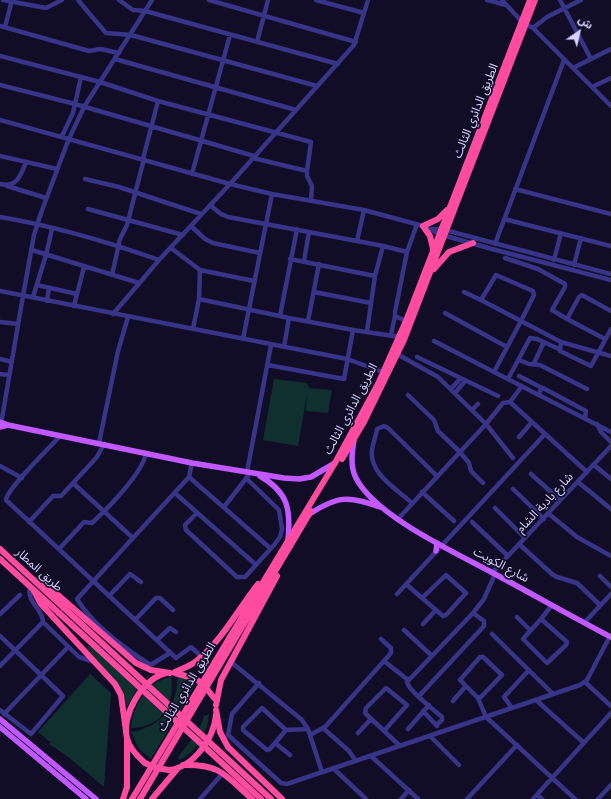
<!DOCTYPE html>
<html>
<head>
<meta charset="utf-8">
<style>
	body { margin:0 }
	#map { position:relative; width:611px; height:799px; overflow:hidden; background:#110d26; font-family:"Noto Sans","Noto Sans Arabic",sans-serif }
	canvas { display:block }
	.north { position:absolute; left:559px; top:12px; width:40px; height:40px; -webkit-text-stroke:3px #110d26; paint-order:stroke; rotate:34deg; font-size:11px; font-weight:700; line-height:16px; text-align:center; color:#d7d1ff }
	.north::after { content:''; display:block; margin:auto; width:14px; height:18px; background:#d7d1ff; clip-path:polygon(50% 0,100% 100%,50% 72%,0 100%) }
</style>
</head>
<body>
<div id="map">
<canvas width="611" height="799"></canvas>
<div class="north">ش</div>
</div>
<script>
const context = document.querySelector('canvas').getContext('2d');
context.lineJoin = 'round';
function paint(path, color) { context.fillStyle = color; context.fill(path, 'evenodd'); }
function strokePath(path, color, width, dash) { context.strokeStyle = color; context.lineWidth = width; context.lineCap = dash ? 'butt' : 'round'; context.setLineDash(dash || []); context.stroke(path); }
function drawText(font, color, halo, rows, align = 'center') {
  context.font = font + ' "Noto Sans","Noto Sans Arabic",sans-serif'; context.lineWidth = 3.5; context.setLineDash([]); context.textBaseline = 'middle'; context.strokeStyle = halo; context.fillStyle = color; for (const [text, x, y, turn = 0] of rows) {
    context.save(); context.translate(x, y); context.rotate((+turn || 0) * Math.PI / 180); context.textAlign = isNaN(turn) ? turn : align; if (halo) context.strokeText(text, 0, 0); context.fillText(text, 0, 0); context.restore();
  }
}
paint(new Path2D(`
	M274 379 307 383 309 388 332 390 328 413 306 411 307 395 298 446 263 440Z
	M88 646 92 647 137 689 127 707 124 695 117 682 87 649Z
	M90 674 111 693 104 787 67 756 49 744 50 742 38 732Z
	M177 676 191 680 196 683 151 759 139 749 131 732C160 728 179 705 177 676Z
	M171 677C175 706 162 727 131 728 133 705 148 681 171 677Z
	M209 714C208 733 196 753 179 760L178 757 199 730 204 716Z`), '#0f302f');
strokePath(new Path2D(`
	M3 0 46 8 62 0
	M78 0 106 33 131 35 317 86
	M119 0 133 10 145 11 338 64
	M209 0 356 42
	M316 0 364 13
	M487 0 506 5
	M502 0 523 23 533 28 611 106
	M560 0 591 59
	M0 26 89 51 100 49 119 53
	M5 27 12 0
	M533 28 547 17 581 0
	M257 42 268 0
	M0 56 100 82 158 101 311 142 307 171V176L312 186 311 200
	M115 59 296 110
	M573 68 611 49
	M0 85 75 104 254 156
	M592 87 611 78
	M0 120 230 184 354 45 368 0
	M62 136 73 113 81 77
	M0 156 57 169
	M253 158 307 171
	M143 159 158 101
	M192 174 230 35
	M85 179 119 187 201 214
	M0 184C17 188 21 175 26 162
	M7 186 46 198
	M515 189 611 214
	M210 205 221 214 228 217 357 241 364 210
	M88 209 183 235
	M0 217C54 226 108 242 159 260
	M504 219 611 246
	M191 226 205 239 213 243 260 253
	M432 229 445 230 611 274
	M495 244 564 60
	M383 246 407 252 395 312V316L406 321
	M171 248 200 270 254 281
	M32 250 139 283
	M407 252 417 224
	M505 258 538 269 565 284V287L552 310 567 319
	M290 259 375 276 383 246 357 241
	M554 260 561 233
	M304 261 309 232
	M574 265 581 238
	M112 275 120 239 127 225 144 159
	M496 275 533 291 534 295 521 321 481 300Z
	M37 285 77 294
	M0 291 347 359 383 372
	M314 292 371 303
	M464 292 481 300
	M33 297 46 255 52 229
	M199 299 200 270
	M47 301 49 288
	M74 306 84 267
	M445 313 507 347
	M113 314 159 260 230 184 272 194 364 210 423 226 439 234 492 249 611 280
	M280 316 297 229
	M308 321 319 264
	M0 322 18 324
	M193 329 199 299 289 318
	M353 330 400 337
	M367 331 375 276
	M391 335 395 316
	M243 339 272 194
	M605 339 567 319 579 297 582 295 611 311
	M434 341 494 372
	M561 342 560 351 591 366 611 329
	M397 354 438 377 486 424 503 403 510 402
	M611 356 561 342 521 321 494 372 611 432
	M417 357 498 396
	M0 359 12 362
	M519 360 529 364 540 365 587 389
	M534 363 544 342
	M268 365 344 379 353 330 289 318 284 347
	M0 374 9 375
	M519 376 542 388
	M508 379 530 338 537 339 559 349
	M522 386 510 402 587 472
	M451 389 460 379
	M455 393 465 381
	M539 394 541 389 543 388 586 411 585 418
	M408 395 434 420 438 431 460 452 469 463 471 471 483 483
	M472 410 478 404
	M1 424 23 296 34 235 41 213 68 141 84 107 152 0
	M597 424 601 432 611 442
	M60 436C51 446 6 490 6 500L176 658 191 647 202 657
	M519 437 532 422
	M99 443 118 351 128 317
	M594 465 611 479
	M0 466 22 478
	M247 472 271 345
	M531 474 560 500
	M189 477 270 548
	M578 482 611 509
	M73 483 133 538
	M513 489 544 519
	M422 492 454 521
	M175 493 255 564
	M412 503C397 489 369 474 372 450 373 443 376 436 377 429L384 426 388 428 437 476
	M224 507 248 476
	M495 508 525 538
	M197 513 185 525 186 530 237 577H245L274 545 280 537 282 529 279 510 247 479
	M549 514 577 537 611 556
	M398 519 486 424 513 458
	M29 522 53 496H61L97 457 104 444
	M472 522 508 556
	M519 544 552 574 557 577 577 583 600 605
	M59 549 84 522 92 523C107 509 143 473 146 453
	M492 573 611 446
	M446 575 466 593 446 615 443 616 422 598Z
	M600 576 611 587
	M406 584 422 598
	M30 587C26 602 43 609 43 622L79 657 94 662
	M397 594 545 434
	M109 596 130 574 141 582
	M473 613 484 599 495 574
	M0 614 20 595
	M517 617 530 630
	M541 619 567 642 566 645 547 663 523 639Z
	M541 619 552 605
	M135 620 156 598H160L173 610
	M584 623 611 594
	M423 624 436 610
	M404 630 431 655
	M492 634 553 694
	M0 636 63 696 31 734 0 710
	M157 640 170 628 176 632
	M170 653 152 664H149C124 648 92 624 77 599L189 477 192 463
	M480 657H483L502 675 481 697 478 698 460 680Z
	M384 661 408 680
	M231 662 302 720 308 729 322 772
	M0 666 43 622
	M585 682 611 706
	M259 683 232 714 228 735 281 783 287 784 580 685 587 680 610 636
	M419 696 484 626V621L473 613 407 682C408 690 434 710 442 717V720L436 725
	M478 698 486 717 575 799
	M536 700 584 743
	M453 701 465 687
	M512 708 504 697 529 670
	M423 711 437 726
	M4 714 68 647
	M323 728 349 751 356 761
	M408 729 429 705
	M286 730 262 708 243 727V730L267 750 270 749 286 730 308 729
	M384 731 407 705 386 688 366 708 365 713 400 746
	M358 733 371 719
	M310 735 325 727 391 653V648L381 639
	M430 736 459 765
	M275 743 290 755
	M371 756 418 799
	M333 768 366 799
	M537 795 542 799
	M200 799 223 773
	M401 799 409 790
	M467 799 517 745
	M533 799 611 713
	M598 799 611 785`), '#383488', 4.5);
strokePath(new Path2D(`
	M0 422 8 425 192 463 284 478 299 479 311 477 335 463
	M0 427 8 425
	M354 440C352 453 350 466 356 478 375 516 456 553 493 573 532 594 571 616 611 637
	M260 476C288 492 291 509 288 540
	M308 515C337 496 348 495 380 507
	M436 551 437 543
	M0 719 96 799
	M0 727 86 799`), '#c258ff', 5.5);
strokePath(new Path2D(`
	M433 249 430 236 423 226 438 219 447 210
	M434 269 449 252 473 243
	M342 459 364 422 404 340 535 0
	M0 549 64 608
	M0 559 59 613
	M37 582 58 595 136 663 151 670 170 673
	M34 591 41 604 115 684 121 695 126 731
	M175 672C184 668 194 665 201 657 224 637 239 608 258 584
	M175 673 196 679
	M216 705 221 680 277 576
	M216 710 220 732 228 747 282 799
	M145 763C137 756 129 748 127 738 121 715 143 678 166 673
	M183 765C221 764 225 775 252 799
	M169 770C194 767 214 738 216 715
	M123 799 127 787V739
	M132 799 335 463 378 384 406 321 530 0
	M140 799 311 511
	M152 799 178 768`), '#ff4ca1', 6);
strokePath(new Path2D(`
	M64 608 271 799
	M59 613 261 799
	M196 679 204 685 214 698
	M145 763 156 768 169 770`), '#ff4ca1', 6);
drawText('12px', '#d7d1ff', '#110d26', [
	["الطريق الدائري الثالث",476,111,-68],
	["الطريق الدائري الثالث",351,409,-62],
	["شارع بادية الشام",545,503,-47],
	["شارع الكويت",501,565,28],
	["طريق المطار",39,570,42],
	["الطريق الدائري الثالث",187,687,-59]
]);
</script>
</body>
</html>
